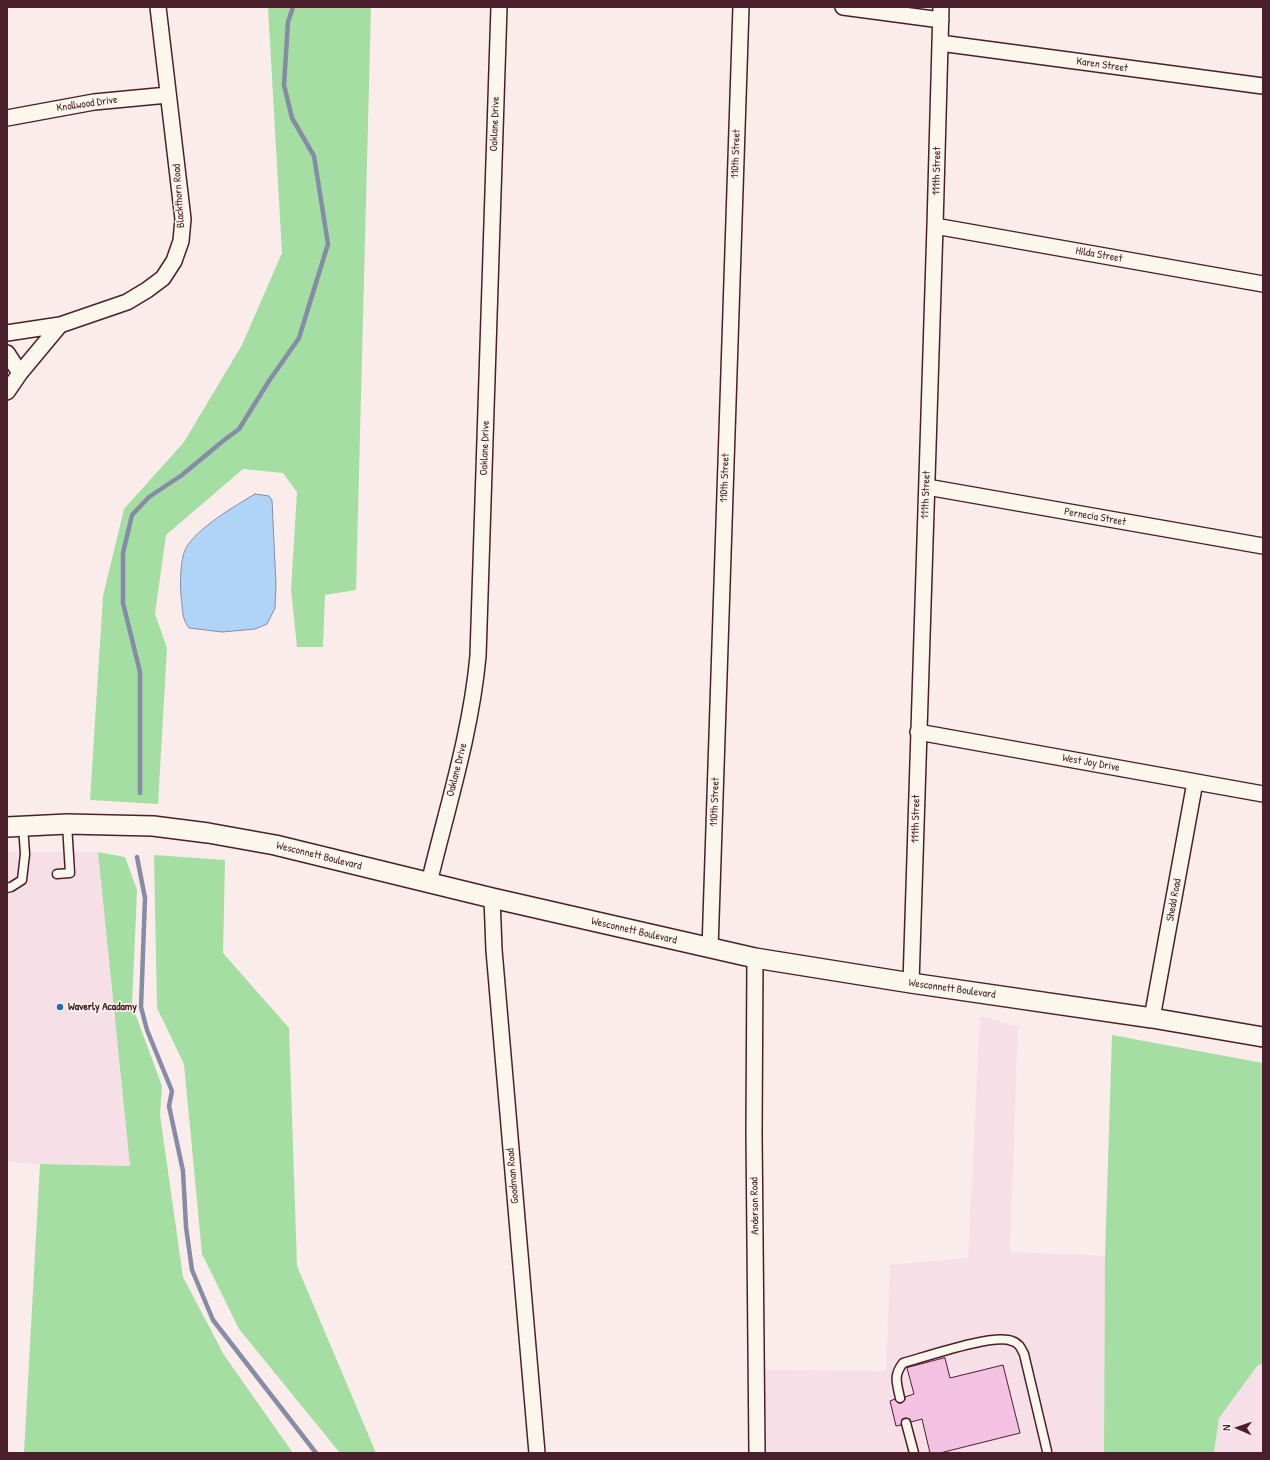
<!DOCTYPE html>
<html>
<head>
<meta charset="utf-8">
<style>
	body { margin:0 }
	#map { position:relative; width:1270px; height:1460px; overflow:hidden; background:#f9ecea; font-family:"Patrick Hand",sans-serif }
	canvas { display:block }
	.frame { position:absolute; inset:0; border:8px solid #4a1f2b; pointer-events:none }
	.north { position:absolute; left:1218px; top:1408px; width:40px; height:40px; -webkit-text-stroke:3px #fbf7ec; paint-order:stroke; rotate:272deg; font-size:11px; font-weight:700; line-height:16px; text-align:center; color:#4a1f2b }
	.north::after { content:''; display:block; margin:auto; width:14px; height:18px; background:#4a1f2b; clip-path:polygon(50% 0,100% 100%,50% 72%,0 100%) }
</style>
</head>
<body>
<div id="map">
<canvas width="1270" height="1460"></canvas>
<div class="frame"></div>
<div class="north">N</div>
</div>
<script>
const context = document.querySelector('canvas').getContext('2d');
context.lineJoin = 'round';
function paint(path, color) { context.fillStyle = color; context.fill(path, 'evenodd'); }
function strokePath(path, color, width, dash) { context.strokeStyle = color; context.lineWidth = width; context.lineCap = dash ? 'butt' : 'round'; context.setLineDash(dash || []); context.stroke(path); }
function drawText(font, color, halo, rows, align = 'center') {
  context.font = font + ' "Patrick Hand",sans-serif'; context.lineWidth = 3; context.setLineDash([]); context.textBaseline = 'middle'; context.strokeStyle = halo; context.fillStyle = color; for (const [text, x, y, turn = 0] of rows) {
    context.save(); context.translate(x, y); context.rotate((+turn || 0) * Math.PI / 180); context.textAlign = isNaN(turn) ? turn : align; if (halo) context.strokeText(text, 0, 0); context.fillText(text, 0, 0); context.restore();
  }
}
paint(new Path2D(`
	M7 852H98L130 1166 40 1164 7 1162Z
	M980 1016 1018 1027 1010 1252 1105 1256 1104 1453H764V1370L886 1371 890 1265 968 1258Z
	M1263 1364V1453H1214L1219 1418 1258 1365Z`), '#f7dfe8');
paint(new Path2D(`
	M268 7H371L356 590 325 595 323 647H297L291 590 297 492 283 473 243 469 166 535 155 614 167 648 158 804 90 800 103 596 124 509 184 442 242 345 282 253Z
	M98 852 125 857 137 890 132 1005 162 1086 160 1115 183 1277 224 1355 293 1453H24L40 1164 130 1166Z
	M154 855 225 860 223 953 289 1028 297 1266 376 1453H340L239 1329 202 1254 184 1064 157 1008Z
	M1112 1035 1263 1063V1364L1258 1365 1219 1418 1214 1453H1104L1105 1256Z`), '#a4dea3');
const water = new Path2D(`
	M255 494 269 496 272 500 276 585 275 608 267 624 255 629 222 632 189 628C181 618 183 608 181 596 180 584 180 559 186 548 197 528 235 506 255 494Z`);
paint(water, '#afd4f8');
strokePath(water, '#878ca6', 1);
strokePath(new Path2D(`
	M140 793V672L123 603V553L132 515 149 497 182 475 223 441 239 429 269 381 299 338 328 244 314 156 292 118 284 85 288 22 293 7
	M137 857 145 898 141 1007 147 1030 172 1091 169 1106 183 1171 186 1227 192 1270 213 1320 316 1453`), '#878ca6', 4.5);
const building = new Path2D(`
	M945 1358 950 1378 1003 1365 1020 1433 940 1453H930L922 1419 911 1422 910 1419 905 1418 902 1419 901 1425 896 1426 890 1401 895 1399 898 1403H902L905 1400V1397L914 1394 907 1368Z`);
paint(building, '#f3c2e3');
strokePath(building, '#4a1f2b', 1);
const service = new Path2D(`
	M57 874 70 873 67 824
	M7 888 11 887 22 880 25 854 23 826
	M900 1398C897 1383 893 1376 903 1363 925 1357 994 1333 1012 1341 1019 1343 1021 1348 1024 1354L1047 1451
	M906 1423 914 1453`);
const minor = new Path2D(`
	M843 7 941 20
	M940 43 1263 86
	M7 118 94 102 168 95
	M935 226 1263 284
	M7 333 60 325
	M7 353 20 373
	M7 392 20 373 60 325 127 302 147 290 163 278 174 261 181 241 183 219 158 7
	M927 487 1263 546
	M918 732 1263 794
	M429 883C447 808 471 733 478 656L499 7
	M492 898 494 950 537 1453
	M710 949 741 7
	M755 958 754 1133 757 1453
	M911 983 935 226 941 7
	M1152 1018 1195 782`);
const tertiary = new Path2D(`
	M7 827 67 824 153 826 208 833 275 845 492 898 755 958 911 983 1152 1018 1263 1037`);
strokePath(service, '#4a1f2b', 11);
strokePath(minor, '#4a1f2b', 18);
strokePath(tertiary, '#4a1f2b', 22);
strokePath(service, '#fbf7ec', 8);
strokePath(minor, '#fbf7ec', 15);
strokePath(tertiary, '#fbf7ec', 19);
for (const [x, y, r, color] of [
	[60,1007,4,"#1f6fb2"]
]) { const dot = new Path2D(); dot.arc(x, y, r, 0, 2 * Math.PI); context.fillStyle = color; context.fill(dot); strokePath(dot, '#fbf7ec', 1.5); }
drawText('11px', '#4a1f2b', '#fbf7ec', [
	["Karen Street",1102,65,8],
	["Knollwood Drive",87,104,-8],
	["Oaklane Drive",495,124,-88],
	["110th Street",736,154,-88],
	["111th Street",937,171,-89],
	["Blackthorn Road",179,196,-94],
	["Hilda Street",1099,255,10],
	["Oaklane Drive",485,448,-88],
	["110th Street",725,478,-88],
	["111th Street",926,495,-88],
	["Pernecia Street",1095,517,10],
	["West Joy Drive",1091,763,10],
	["Oaklane Drive",457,770,-76],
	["110th Street",715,802,-88],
	["111th Street",916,819,-89],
	["Wesconnett Boulevard",319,856,14],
	["Shedd Road",1174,900,-80],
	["Wesconnett Boulevard",634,931,13],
	["Wesconnett Boulevard",952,989,8],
	["Goodman Road",513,1176,-95],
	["Anderson Road",755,1206,-91]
]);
drawText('bold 11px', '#4a1f2b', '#fbf7ec', [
	["Waverly Acadamy",68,1007]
], 'left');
</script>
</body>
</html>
